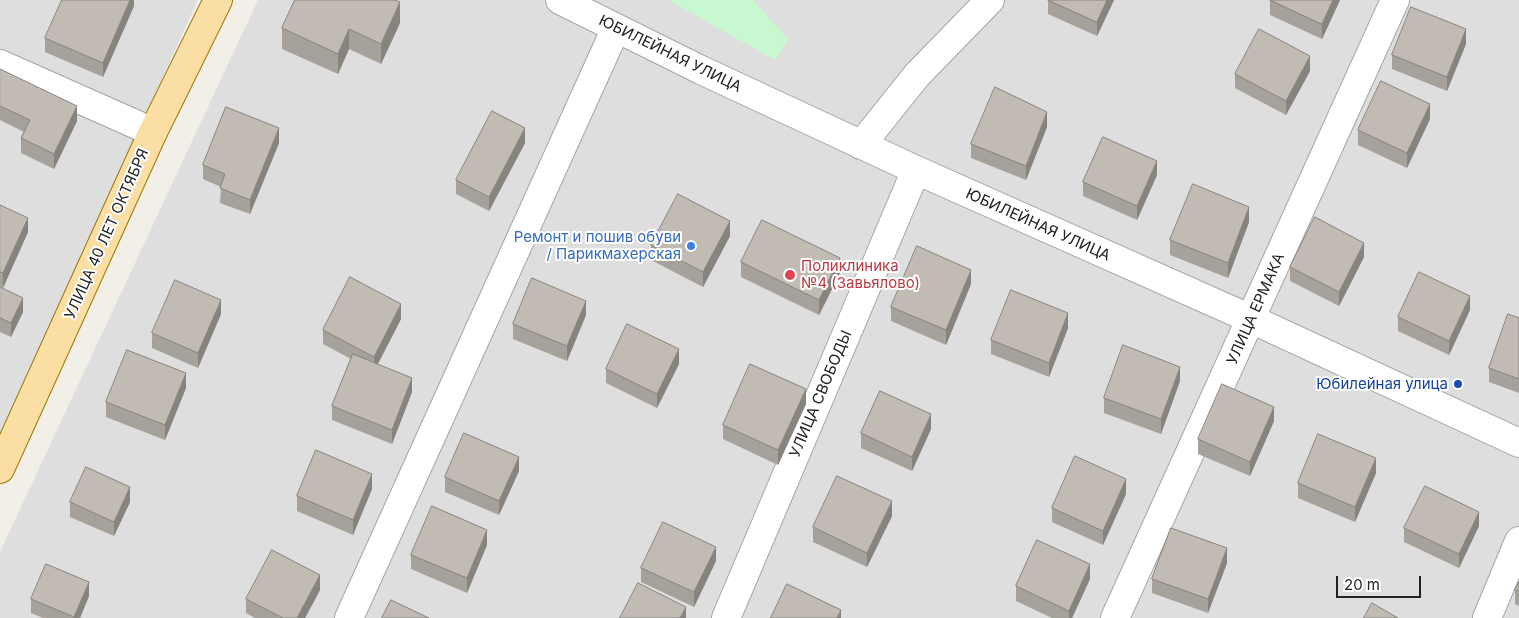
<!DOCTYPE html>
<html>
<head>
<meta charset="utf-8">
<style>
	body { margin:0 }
	#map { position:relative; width:1519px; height:618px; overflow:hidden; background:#f1efe7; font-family:Inter,sans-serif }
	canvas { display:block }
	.scale { position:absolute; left:1336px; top:576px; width:85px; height:22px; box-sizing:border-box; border:2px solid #212121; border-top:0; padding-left:6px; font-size:15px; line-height:18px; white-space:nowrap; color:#212121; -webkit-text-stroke:4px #fff; paint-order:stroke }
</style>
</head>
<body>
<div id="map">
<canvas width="1519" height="618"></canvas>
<div class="scale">20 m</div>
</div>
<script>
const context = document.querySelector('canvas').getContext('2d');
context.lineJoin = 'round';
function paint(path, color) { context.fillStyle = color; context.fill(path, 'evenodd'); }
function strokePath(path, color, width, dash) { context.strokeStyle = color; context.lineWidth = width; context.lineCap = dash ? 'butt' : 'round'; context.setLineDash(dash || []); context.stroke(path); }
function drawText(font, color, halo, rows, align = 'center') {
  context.font = font + ' Inter,sans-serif'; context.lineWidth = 4; context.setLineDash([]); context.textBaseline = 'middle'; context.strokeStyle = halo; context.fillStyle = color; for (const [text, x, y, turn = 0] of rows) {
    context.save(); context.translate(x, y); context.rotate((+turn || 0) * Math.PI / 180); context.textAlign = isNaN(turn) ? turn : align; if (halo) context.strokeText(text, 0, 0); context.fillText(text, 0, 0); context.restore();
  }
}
paint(new Path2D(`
	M0 0H198L0 433Z
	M258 0H1519V618H0V552Z`), '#dfdede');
paint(new Path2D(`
	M668 0H753L788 39 775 60Z`), '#c7f8d0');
const minor = new Path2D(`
	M560 0 701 70 916 170 1251 319 1519 443
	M0 64 153 132
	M861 145 917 75 990 0
	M349 618 616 28
	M726 618 916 170
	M1115 618 1395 0
	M1487 618 1519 541`);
const major = new Path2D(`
	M0 469 153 132 218 0`);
strokePath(minor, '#a5a5a5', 30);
strokePath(major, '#997904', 30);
strokePath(minor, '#fff', 28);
strokePath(major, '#fadea4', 28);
paint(new Path2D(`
	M134 0V6L103 77 45 52V38Z
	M1048 0H1114L1097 36 1048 14Z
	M1270 0H1340L1322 39 1270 15Z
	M400 23 381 64 349 49 338 74 282 49V28Z
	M1466 44 1447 91 1392 69V55Z
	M0 69 77 121 54 169 21 153V138L24 132 0 120Z
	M1310 71 1286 115 1235 88V74Z
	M1430 119 1407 168 1358 145V130Z
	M1047 127 1026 180 971 158V144Z
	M279 143 250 214 220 203 221 187 203 179V165Z
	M525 143 489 211 456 194V180Z
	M1157 175 1137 220 1083 196V182Z
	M0 205 28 232 3 288 0 286Z
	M1249 222 1228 278 1170 255V240Z
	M730 236 703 287 651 260V245Z
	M1364 257 1339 306 1290 281V267Z
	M741 262 840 273 819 315 741 277Z
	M971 284 946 345 891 321V307Z
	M0 287 23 312 11 337 0 332Z
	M1470 310 1449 355 1398 331V317Z
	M221 314 198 368 152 348V333Z
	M586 315 567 361 513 339V324Z
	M1519 318V393L1489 382V368Z
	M401 319 378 364 412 392 392 444 332 420V406L351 359 323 344V330Z
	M1068 328 1049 377 991 354V340Z
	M679 364 657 408 606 383V369Z
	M1180 381 1161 434 1104 413V398Z
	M186 388 165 440 106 417V402Z
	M806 404 778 465 723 439V425Z
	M1274 421 1250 476 1198 454V439Z
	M931 429 912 471 861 448V433Z
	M519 471 499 515 445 492V477Z
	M1376 473 1355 522 1298 498V483Z
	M372 489 353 535 297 511V496Z
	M1126 494 1103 545 1052 522V508Z
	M70 502H130L114 536 70 517Z
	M892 516 867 567 813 542V527Z
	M1479 526 1459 568 1404 542V528Z
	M487 545 467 593 411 569V555Z
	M716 561 694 607 641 582V568Z
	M1227 563 1208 613 1152 593V579Z
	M1090 579 1072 618H1052L1016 601V586Z
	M1519 582V606L1515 604V590Z
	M320 590 305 618H255L246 613V599Z
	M89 596 80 618H43L31 613V599Z`), '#a6a19b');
paint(new Path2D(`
	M130 0H134V6L103 77V63Z
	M1107 0H1114L1097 36V22Z
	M1333 0H1340L1322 39V24Z
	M400 2V23L381 64V44Z
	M349 29V49L338 74V54Z
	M1466 29V44L1447 91V77Z
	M1310 56V71L1286 115V101Z
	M1430 104V119L1407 168V153Z
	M77 106V121L54 169V154Z
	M1047 112V127L1026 180V166Z
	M279 128V143L250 214V200Z
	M525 128V143L489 211V197Z
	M1157 161V175L1137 220V206Z
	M1249 207V222L1228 278V263Z
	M28 218V232L3 288V273Z
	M730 221V236L703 287V272Z
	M1364 243V257L1339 306V292Z
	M840 258V273L819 315V300Z
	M971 270V284L946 345V330Z
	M1470 296V310L1449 355V341Z
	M23 298V312L11 337V323Z
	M221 300V314L198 368V353Z
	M586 301V315L567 361V346Z
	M401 304V319L374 371V357Z
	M1068 313V328L1049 377V363Z
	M679 349V364L657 408V394Z
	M1180 367V381L1161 434V419Z
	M186 373V388L165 440V425Z
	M412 378V392L392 444V430Z
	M806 389V404L778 465V450Z
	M1274 407V421L1250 476V462Z
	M931 414V429L912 471V457Z
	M519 457V471L499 515V501Z
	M1376 458V473L1355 522V507Z
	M372 474V489L353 535V520Z
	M1126 479V494L1103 545V531Z
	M130 487V502L114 536V522Z
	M892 501V516L867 567V553Z
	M1479 512V526L1459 568V554Z
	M487 530V545L467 593V578Z
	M716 547V561L694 607V592Z
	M1227 548V563L1208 613V599Z
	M1090 564V579L1072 618H1069V611Z
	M320 575V590L305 618H297Z
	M89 582V596L80 618H74Z
	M686 607V618H680Z
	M841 610V618H837Z`), '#87837e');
const building = new Path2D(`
	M62 0H130L103 63 45 38Z
	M295 0H395L400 2 381 44 349 29 338 54 282 28Z
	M1048 0H1107L1097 22Z
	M1270 0H1333L1322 24Z
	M1411 7 1466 29 1447 77 1392 55Z
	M1259 29 1310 56 1286 101 1235 74Z
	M0 69 77 106 54 154 21 138 30 120 0 106Z
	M1381 81 1430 104 1407 153 1358 130Z
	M995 87 1047 112 1026 166 971 144Z
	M226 107 279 128 250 200 220 188 225 174 203 165Z
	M492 111 525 128 489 197 456 180Z
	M1103 137 1157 161 1137 206 1083 182Z
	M1193 184 1249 207 1228 263 1170 240Z
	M678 194 730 221 703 272 651 245Z
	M0 205 28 218 3 273 0 272Z
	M1315 217 1364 243 1339 292 1290 267Z
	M762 220 840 258 819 300 741 262Z
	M917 246 971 270 946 330 891 307Z
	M1419 272 1470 296 1449 341 1398 317Z
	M350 277 401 304 374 357 323 330Z
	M532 278 586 301 567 346 513 324Z
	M175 280 221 300 198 353 152 333Z
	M0 287 23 298 11 323 0 318Z
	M1011 290 1068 313 1049 363 991 340Z
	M1508 314 1519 318V379L1489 368Z
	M627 324 679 349 657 394 606 369Z
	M1123 345 1180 367 1161 419 1104 398Z
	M127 350 186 373 165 425 106 402Z
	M353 354 412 378 392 430 332 406Z
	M750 364 806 389 778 450 723 425Z
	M1222 384 1274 407 1250 462 1198 439Z
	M880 391 931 414 912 457 861 433Z
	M464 433 519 457 499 501 445 477Z
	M1318 434 1376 458 1355 507 1298 483Z
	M316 450 372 474 353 520 297 496Z
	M1075 456 1126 479 1103 531 1052 508Z
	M86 467 130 487 114 522 70 502Z
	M837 476 892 501 867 553 813 527Z
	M1425 486 1479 512 1459 554 1404 528Z
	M432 506 487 530 467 578 411 555Z
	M663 522 716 547 694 592 641 568Z
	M1171 528 1227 548 1208 599 1152 579Z
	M1037 540 1090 564 1069 611 1016 586Z
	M272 550 320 575 297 618H283L246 599Z
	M46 564 89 582 74 617 31 599Z
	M1519 582V591L1515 590Z
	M638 583 686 607 680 618H620Z
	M787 584 841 610 837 618H771Z
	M391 600 429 618H382Z
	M1372 603 1398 618H1364Z`);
paint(building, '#c1bbb4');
strokePath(building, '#87837e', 1);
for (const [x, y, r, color] of [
	[691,246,5,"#3f7fe0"],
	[790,275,6,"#e0444e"],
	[1458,384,5,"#1a4fb4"]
]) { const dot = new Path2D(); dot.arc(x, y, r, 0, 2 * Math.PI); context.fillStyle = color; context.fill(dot); strokePath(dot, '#fff', 2); }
drawText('15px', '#212121', '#fff', [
	["ЮБИЛЕЙНАЯ УЛИЦА",670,54,26],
	["ЮБИЛЕЙНАЯ УЛИЦА",1038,225,24],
	["УЛИЦА 40 ЛЕТ ОКТЯБРЯ",107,234,-66],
	["УЛИЦА ЕРМАКА",1256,309,-66],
	["УЛИЦА СВОБОДЫ",821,394,-67]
]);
drawText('15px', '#366cbe', '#fff', [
	["Ремонт и пошив обуви",681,237],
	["/ Парикмахерская",681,254]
], 'right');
drawText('15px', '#be3a42', '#fff', [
	["Поликлиника",801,266],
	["№4 (Завьялово)",801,283]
], 'left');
drawText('15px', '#164399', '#fff', [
	["Юбилейная улица",1448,384]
], 'right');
</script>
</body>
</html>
